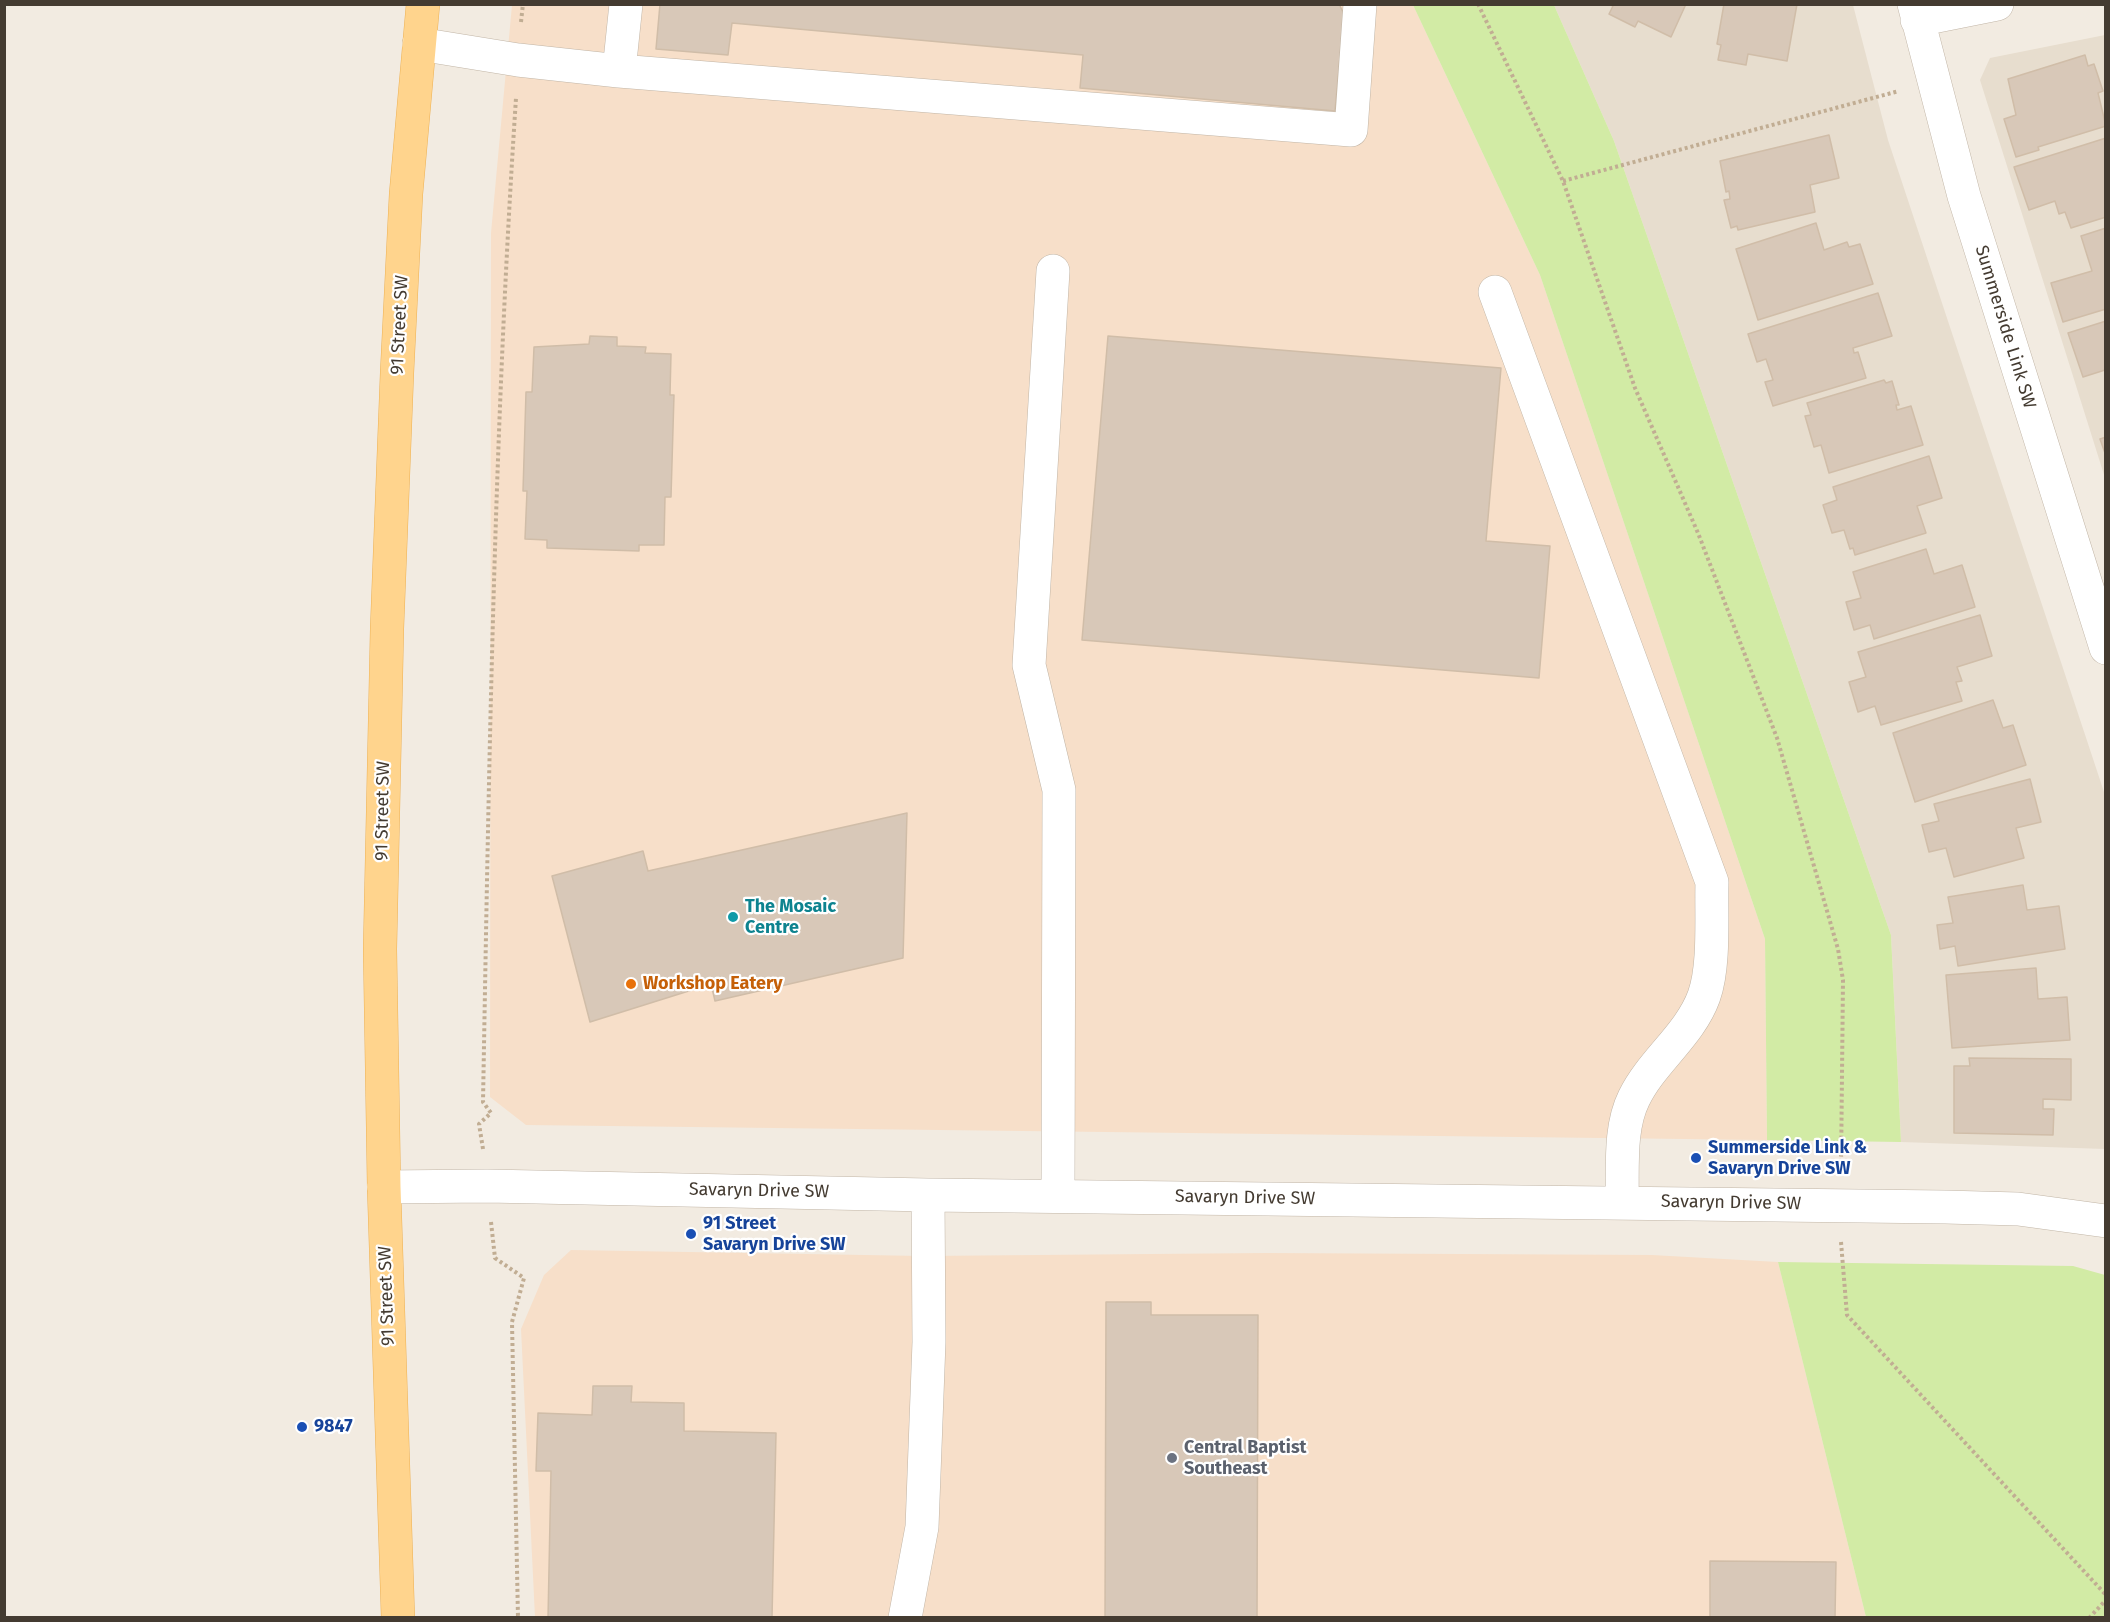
<!DOCTYPE html>
<html>
<head>
<meta charset="utf-8">
<style>
	body { margin:0 }
	#map { position:relative; width:2110px; height:1622px; overflow:hidden; background:#f2ebe1; font-family:"Fira Sans",sans-serif }
	canvas { display:block }
	.frame { position:absolute; inset:0; border:6px solid #443b31; pointer-events:none }
</style>
</head>
<body>
<div id="map">
<canvas width="2110" height="1622"></canvas>
<div class="frame"></div>
</div>
<script>
const context = document.querySelector('canvas').getContext('2d');
context.lineJoin = 'round';
function paint(path, color) { context.fillStyle = color; context.fill(path, 'evenodd'); }
function strokePath(path, color, width, dash) { context.strokeStyle = color; context.lineWidth = width; context.lineCap = dash ? 'butt' : 'round'; context.setLineDash(dash || []); context.stroke(path); }
function drawText(font, color, halo, rows, align = 'center') {
  context.font = font + ' "Fira Sans",sans-serif'; context.lineWidth = 4.5; context.setLineDash([]); context.textBaseline = 'middle'; context.strokeStyle = halo; context.fillStyle = color; for (const [text, x, y, turn = 0] of rows) {
    context.save(); context.translate(x, y); context.rotate((+turn || 0) * Math.PI / 180); context.textAlign = isNaN(turn) ? turn : align; if (halo) context.strokeText(text, 0, 0); context.fillText(text, 0, 0); context.restore();
  }
}
paint(new Path2D(`
	M1554 5H1853L1888 140 2105 795V1149L1901 1142 1891 935 1614 141Z
	M2105 35V478L1980 80 1990 58Z`), '#e7ddce');
paint(new Path2D(`
	M512 5H1413L1540 275 1765 939 1767 1140 526 1125 490 1097 491 233Z
	M571 1250 923 1256 1266 1253 1652 1255 1778 1262 1866 1617H535L521 1329 544 1275Z`), '#f7dfc9');
paint(new Path2D(`
	M1413 5H1554L1614 141 1891 935 1901 1142 1767 1140 1765 939 1540 275Z
	M1778 1262 2073 1266 2105 1275V1617H1866Z`), '#d2eba5');
const building = new Path2D(`
	M660 4H1339L1344 14 1335 111 1080 88 1083 55 732 23 728 55 656 49Z
	M1609 4H1686L1671 37 1638 21 1635 27 1609 14 1613 6Z
	M1724 4H1797L1787 61 1748 54 1746 65 1718 60 1721 45 1717 44Z
	M2085 55 2088 66 2094 64 2103 91 2098 93 2106 126 2038 147 2039 150 2016 157 2004 119 2016 115 2008 79Z
	M1829 135 1839 178 1810 185 1815 212 1738 230 1737 226 1731 228 1724 200 1730 199 1729 191 1726 192 1720 161Z
	M2106 138V217L2071 228 2065 212 2059 214 2055 201 2029 210 2014 167Z
	M1816 223 1824 250 1847 242 1849 247 1860 244 1873 284 1758 320 1736 249Z
	M2106 228V309L2063 322 2051 283 2092 271 2081 236Z
	M1878 293 1892 336 1853 348 1854 353 1858 352 1866 378 1773 406 1765 382 1773 380 1766 359 1757 362 1748 334Z
	M2106 321V373L2105 370 2083 377 2068 333Z
	M590 336 617 337V346L646 347 645 353 671 354 670 395H674L671 497H665L664 545H639V551L547 548V540L525 539 527 491H523L526 392H532L534 347 589 344Z
	M1108 336 1501 368 1486 541 1550 546 1539 678 1082 640Z
	M1884 380 1886 383 1892 381 1899 405H1896L1897 410 1911 406 1923 445 1829 473 1821 445 1814 447 1805 416 1811 415 1807 403Z
	M2106 437V456L2100 439Z
	M1929 456 1942 498 1917 506 1926 533 1855 555 1853 548 1850 549 1844 530 1832 533 1823 505 1837 500 1833 487Z
	M1926 549 1934 574 1962 565 1975 607 1874 639 1870 625 1854 630 1846 602 1861 598 1853 572Z
	M1980 615 1992 656 1957 667 1962 681 1956 682 1962 701 1881 725 1875 706 1858 712 1849 682 1866 677 1858 652Z
	M1993 700 2003 728 2013 725 2026 765 1915 802 1893 733Z
	M2030 779 2041 822 2016 828 2024 858 1954 877 1946 848 1929 852 1922 825 1939 821 1934 804Z
	M907 813 903 958 715 1001 711 984 590 1022 552 876 643 851 648 871Z
	M2023 885 2027 910 2059 906 2065 949 1958 966 1955 946 1940 949 1937 925 1953 923 1948 897Z
	M2036 968 2038 999 2067 997 2070 1040 1952 1048 1946 975Z
	M1969 1058 2071 1059V1100L2043 1099V1109H2054L2053 1135 1954 1133V1066H1970Z
	M1106 1302H1151V1315H1258L1257 1618H1105Z
	M593 1386H632L631 1402 684 1403V1431L776 1433 772 1618H548L551 1471H536L538 1413 592 1415Z
	M1710 1561 1836 1562 1835 1618H1710Z`);
paint(building, '#d8c8b8');
strokePath(building, '#d0bda8', 1.5);
const minor = new Path2D(`
	M1914 4 1964 196 2106 648
	M1917 20 1997 4
	M419 44 518 60 619 71 1351 130 1360 4
	M619 71 626 4
	M1053 271 1029 665 1059 790 1058 1196
	M1495 292 1712 882C1711 915 1715 965 1704 996 1690 1035 1652 1061 1634 1098 1619 1128 1623 1168 1622 1201
	M384 1187 487 1186 928 1195 1945 1207 2018 1209 2106 1221
	M905 1618 922 1527 929 1342 928 1195`);
const major = new Path2D(`
	M398 1618 384 1187 380 949 387 629 397 373 406 194 423 4`);
strokePath(minor, '#c1b5a6', 34);
strokePath(major, '#edb154', 34);
strokePath(new Path2D(`
	M1478 4 1563 181 1635 388 1698 533 1777 738 1838 949 1843 980 1841 1168
	M521 22 523 4
	M1563 181 1899 91
	M483 1149 479 1124 491 1113 483 1102C489 767 494 432 516 98
	M491 1222 495 1258 524 1278 512 1322 518 1618
	M1841 1242 1847 1315 2106 1595
	M2089 1618 2106 1600`), '#c1ad93', 4, [3, 3]);
strokePath(minor, '#fff', 33);
strokePath(major, '#ffd48d', 33);
for (const [x, y, r, color] of [
	[733,917,6,"#0f9aa8"],
	[631,984,6,"#e8710a"],
	[1696,1158,6,"#1a4fb4"],
	[691,1234,6,"#1a4fb4"],
	[302,1427,6,"#1a4fb4"],
	[1172,1458,6,"#6b7280"]
]) { const dot = new Path2D(); dot.arc(x, y, r, 0, 2 * Math.PI); context.fillStyle = color; context.fill(dot); strokePath(dot, '#fff', 2); }
drawText('18px', '#443b31', '#fff', [
	["91 Street SW",400,325,-87],
	["Summerside Link SW",2005,327,73],
	["91 Street SW",383,811,-89],
	["Savaryn Drive SW",759,1191,1],
	["Savaryn Drive SW",1245,1198,1],
	["Savaryn Drive SW",1731,1203,1],
	["91 Street SW",387,1296,-92]
]);
drawText('bold 18px', '#0d838f', '#fff', [
	["The Mosaic",745,907],
	["Centre",745,928]
], 'left');
drawText('bold 18px', '#c56008', '#fff', [
	["Workshop Eatery",643,984]
], 'left');
drawText('bold 18px', '#164399', '#fff', [
	["Summerside Link &",1708,1148],
	["Savaryn Drive SW",1708,1169],
	["91 Street",703,1224],
	["Savaryn Drive SW",703,1245],
	["9847",314,1427]
], 'left');
drawText('bold 18px', '#5b616d', '#fff', [
	["Central Baptist",1184,1448],
	["Southeast",1184,1469]
], 'left');
</script>
</body>
</html>
